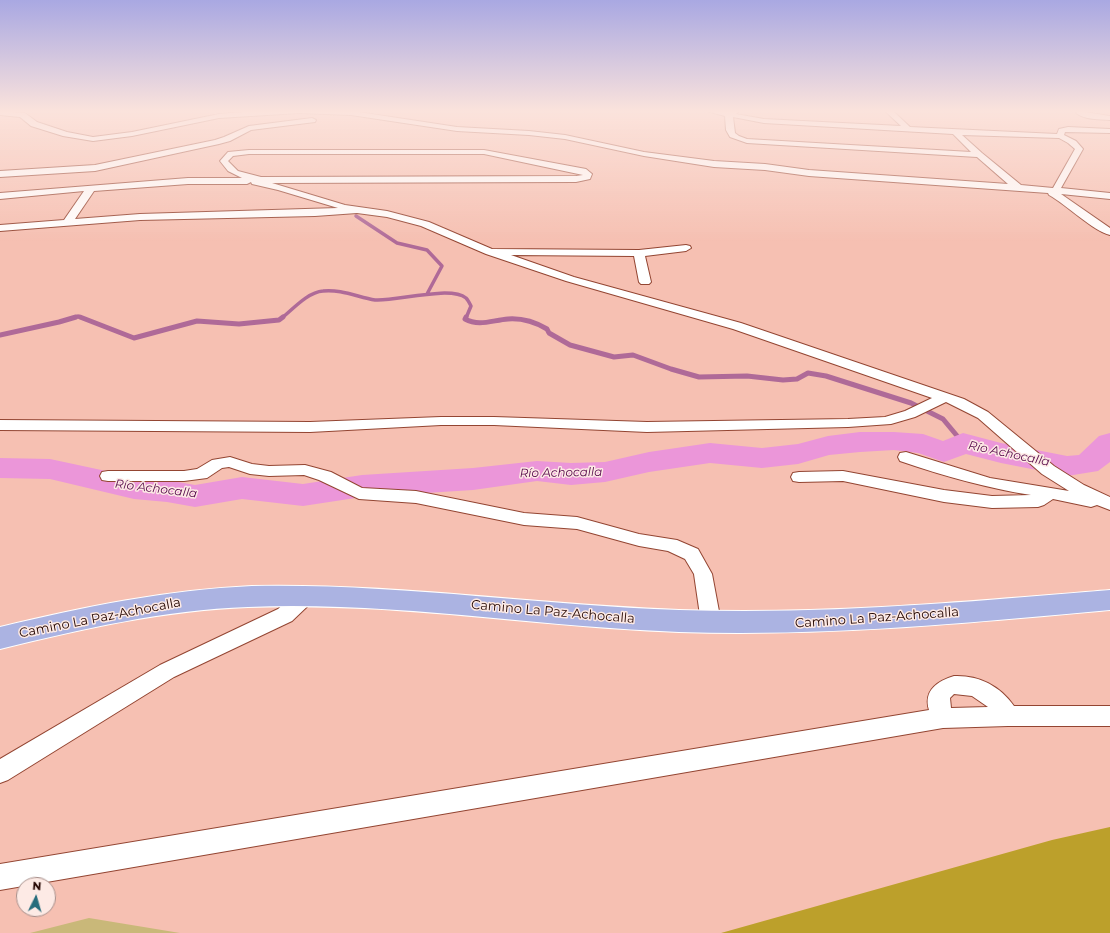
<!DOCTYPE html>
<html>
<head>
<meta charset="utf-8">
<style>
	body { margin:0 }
	#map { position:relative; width:1110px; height:933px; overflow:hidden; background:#f6c0b2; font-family:Montserrat,sans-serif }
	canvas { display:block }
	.north { position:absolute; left:16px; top:877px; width:40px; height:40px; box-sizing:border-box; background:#fdeae5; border:1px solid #a68e8a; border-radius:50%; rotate:5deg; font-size:11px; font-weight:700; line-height:16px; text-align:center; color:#230501 }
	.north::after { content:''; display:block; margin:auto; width:14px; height:18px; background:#276d7c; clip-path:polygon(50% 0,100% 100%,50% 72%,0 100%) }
</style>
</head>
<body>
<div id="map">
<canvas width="1110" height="933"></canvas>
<div class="north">N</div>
</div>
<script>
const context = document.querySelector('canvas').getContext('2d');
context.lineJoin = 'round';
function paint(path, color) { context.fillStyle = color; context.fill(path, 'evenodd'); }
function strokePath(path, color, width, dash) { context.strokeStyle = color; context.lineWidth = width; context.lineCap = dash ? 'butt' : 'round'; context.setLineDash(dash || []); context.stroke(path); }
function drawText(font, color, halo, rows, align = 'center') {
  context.font = font + ' Montserrat,sans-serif'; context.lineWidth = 3; context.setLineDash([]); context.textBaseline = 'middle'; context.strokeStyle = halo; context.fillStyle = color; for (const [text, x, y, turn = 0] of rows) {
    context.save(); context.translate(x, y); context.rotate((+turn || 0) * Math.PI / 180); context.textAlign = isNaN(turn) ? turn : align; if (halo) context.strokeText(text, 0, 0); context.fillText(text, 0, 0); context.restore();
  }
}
paint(new Path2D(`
	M89 918 180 933H30Z`), '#c9b879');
paint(new Path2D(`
	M1110 827V933H721L1052 840Z`), '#bca02b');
strokePath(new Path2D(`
	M356 216 397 243 427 250 442 266 427 294
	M73 318 78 316 82 318
	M282 318C293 309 308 292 323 291 340 289 358 297 375 300 394 302 450 285 466 298 468 300 470 304 471 306L466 318`), '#af6a98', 3.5);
strokePath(new Path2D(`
	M80 317 134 338 197 321 239 324 279 320 283 317
	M466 317 465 319C479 327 493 320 508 319 522 318 535 322 547 329L549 333 570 345 614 357 633 355 671 369 699 377 747 376 783 380 797 379 808 373 826 376 911 403 943 419 963 443
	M0 335 59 322 76 317`), '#af6a98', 5);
paint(new Path2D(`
	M860 432H894L923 434 943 441 963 433 1001 443 1067 456 1079 455 1099 436 1110 433V462L1098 471 1067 476 1001 463 966 454 944 462 918 453 894 450 860 452 829 455 798 464 762 468 710 463 649 472 605 482 571 485 537 481 473 490 362 497 303 506 242 499 195 507 167 502 134 499 50 479 0 478V458L50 459 134 477 167 480 195 485 242 477 303 484 362 475 473 468 537 461 571 463 605 462 649 452 710 443 762 448 798 444 828 436Z`), '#eb96d9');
const street = new Path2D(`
	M0 111 25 113 37 122 67 132 93 137 132 132 219 114 255 111H352L457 127 529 131 565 135 644 152 714 161 765 164 809 170 1008 184 977 157 747 143 730 137 726 130 725 116 706 111H739L736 114 764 119 901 126 885 111H893L910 127 1057 134 1059 129 1068 127 1110 129V133L1065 132 1064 135 1076 141 1083 149 1061 188 1110 193V199L1061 194 1110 228V235C1093 231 1067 205 1049 195L1048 193 809 176 765 170 714 167 644 156 565 139 529 135 457 131 351 115 299 113 219 118 132 136 93 141 63 136 31 126 20 117 0 115ZM733 117 764 123 953 134 971 152 747 139 739 136 735 133ZM962 135 1059 138 1068 143 1075 149 1053 188 1021 185 982 153Z
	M1078 111H1086L1085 112 1110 116V120C1099 119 1085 120 1076 113Z
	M312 118 316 120 315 122 251 130 230 141 219 144 95 171 0 177V171L95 165 215 140 224 137 249 126Z
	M249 150H484L586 169 592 174 590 179 576 182 272 183 345 205 387 211 429 222 492 249 639 250 686 245 690 246 691 248 686 251 645 256 651 282 649 284H641L639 282 634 256 511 255 574 277 741 323 964 399 988 412 1054 466 1084 485 1110 497V510L1097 505 1091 507 1053 499 1044 505 1038 507 992 508 944 502 843 481 799 482 793 481 791 477 793 473 799 472 843 471 944 490 992 496 1031 495C986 488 944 476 900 461L898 457 900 453 906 452 990 478 1069 491 1042 474 978 418 946 402 915 417 891 424 848 427 647 432 494 425H441L310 432 0 430V420L310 422 441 417H494L647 422 848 419 885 417 905 411 932 398 733 329 566 281 486 254 421 226 387 217 357 213 315 216 140 220 0 231V225L64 220 84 191 0 199V193L188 178H242L228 171 220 161 228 152ZM249 154H484L583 175 576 176 261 177 238 171 228 161 233 156ZM251 182 252 184 278 190 338 208 140 214 75 219 94 191 188 184H247Z
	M230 457 252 464 269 466 305 465 331 472 362 488 416 491 524 513 577 517 639 534 677 540 698 549 712 574 721 622 718 628 711 630 704 628 701 622 694 574 685 559 668 551 639 546 577 529 524 525 416 503 359 499 319 480 304 475 269 476 250 474 229 467 222 468 207 478 184 481H108L102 480 100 476 102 472 108 471H184L197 469 212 460Z
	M307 588 314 590 317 595 314 600 292 621 174 677 8 780 0 783V759L160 665 278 609 300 590Z
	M954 676C979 675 1000 686 1014 706H1110V726H1008L943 728 0 890V864L929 710C923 690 938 681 954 676ZM954 694 972 696 988 707 951 708 950 698Z`);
const primary = new Path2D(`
	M252 586C394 583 536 605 679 610 823 615 966 602 1110 590V610C967 623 823 637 679 632 536 627 392 601 248 607 164 610 82 629 0 649V627C83 607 166 590 252 586Z`);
strokePath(street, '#934532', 2);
strokePath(primary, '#fff', 2);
paint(street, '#fff');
paint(primary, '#abb3e2');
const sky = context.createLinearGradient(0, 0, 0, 242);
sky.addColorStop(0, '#a9a8e2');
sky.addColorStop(0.46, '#fbe3dc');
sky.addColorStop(1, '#fbe3dc00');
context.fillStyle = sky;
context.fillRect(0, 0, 1110, 242);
drawText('italic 12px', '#54074a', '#fdeae5', [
	["Río Achocalla",1009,454,12],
	["Río Achocalla",561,473,-1],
	["Río Achocalla",156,489,7]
]);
drawText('13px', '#230501', '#fdeae5', [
	["Camino La Paz-Achocalla",553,612,5],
	["Camino La Paz-Achocalla",100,618,-11],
	["Camino La Paz-Achocalla",877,618,-4]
]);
</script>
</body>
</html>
